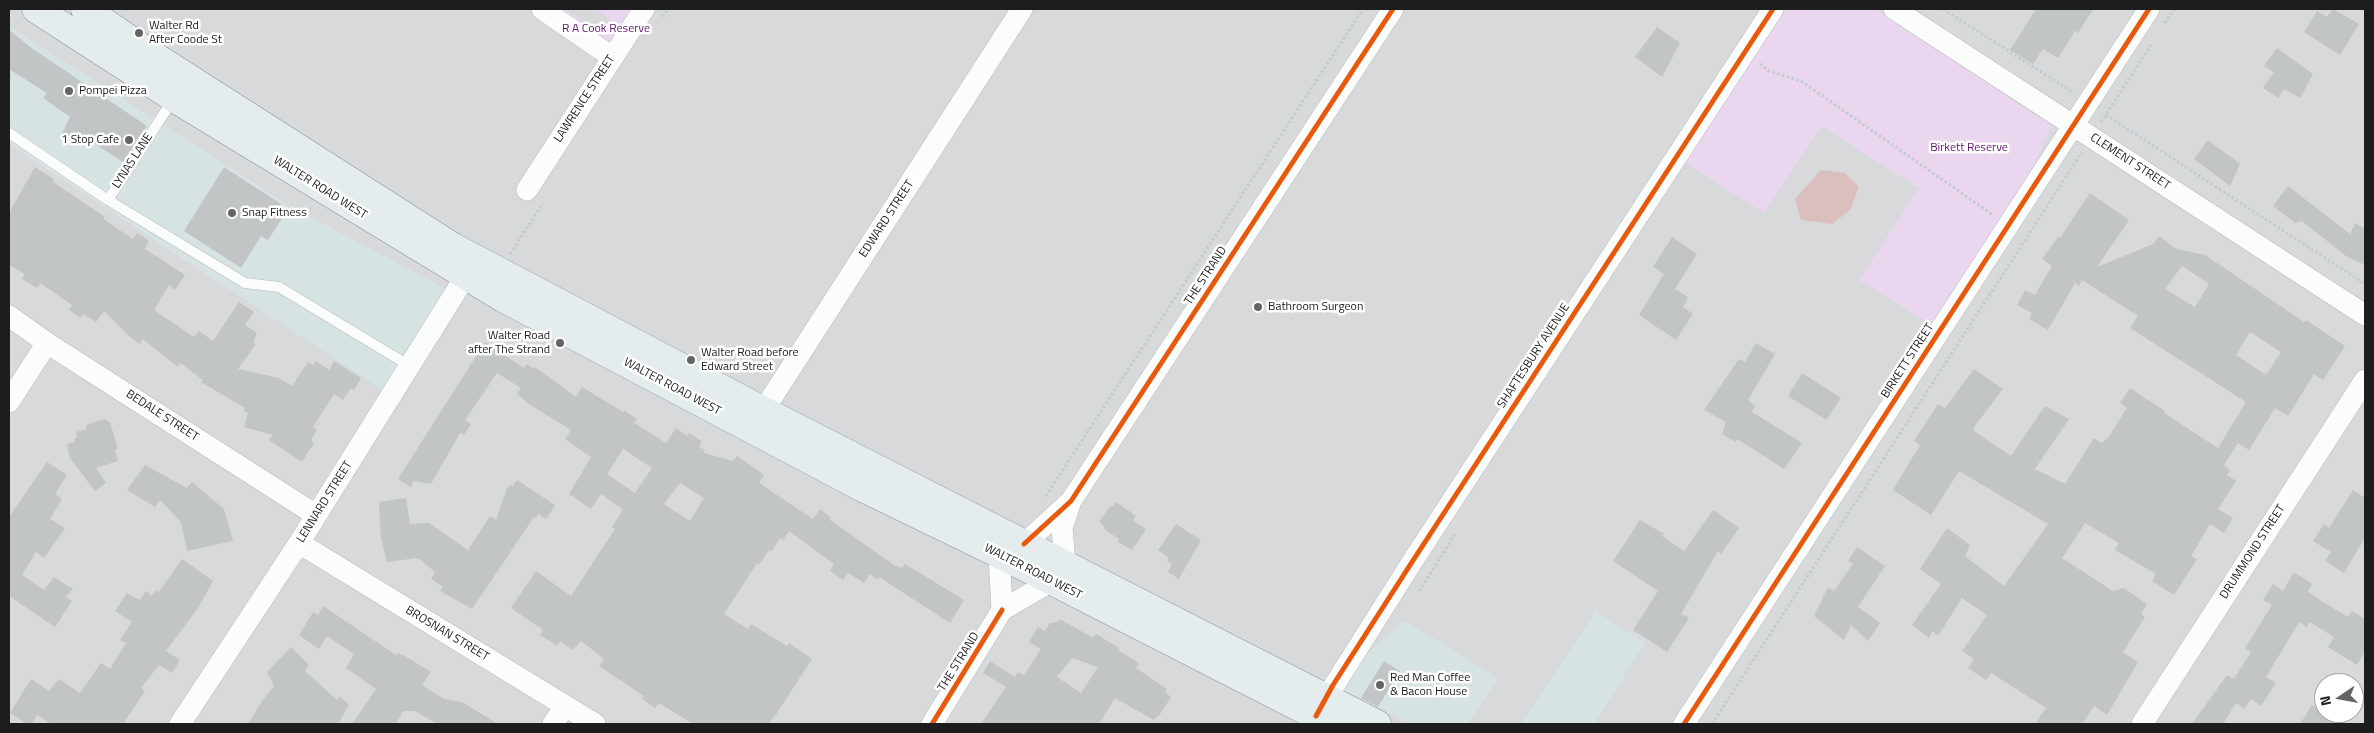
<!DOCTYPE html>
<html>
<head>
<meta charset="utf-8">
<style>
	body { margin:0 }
	#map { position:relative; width:2374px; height:733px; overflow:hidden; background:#e7e9eb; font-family:"Titillium Web",sans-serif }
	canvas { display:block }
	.frame { position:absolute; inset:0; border:10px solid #1d1d1d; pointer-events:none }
	.north { position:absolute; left:2314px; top:673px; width:50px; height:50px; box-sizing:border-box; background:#fff; border:1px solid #a5a5a5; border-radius:50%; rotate:258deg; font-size:14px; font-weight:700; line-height:20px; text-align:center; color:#1d1d1d }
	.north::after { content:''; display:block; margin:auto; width:18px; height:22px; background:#646465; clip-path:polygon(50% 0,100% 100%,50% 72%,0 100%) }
</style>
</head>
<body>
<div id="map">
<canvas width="2374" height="733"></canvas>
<div class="frame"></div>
<div class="north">N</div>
</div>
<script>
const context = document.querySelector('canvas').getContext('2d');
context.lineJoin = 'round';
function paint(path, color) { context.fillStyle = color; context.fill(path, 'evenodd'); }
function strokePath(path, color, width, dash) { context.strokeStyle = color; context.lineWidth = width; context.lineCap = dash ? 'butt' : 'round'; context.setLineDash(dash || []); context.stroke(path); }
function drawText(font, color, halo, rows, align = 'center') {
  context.font = font + ' "Titillium Web",sans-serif'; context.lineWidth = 5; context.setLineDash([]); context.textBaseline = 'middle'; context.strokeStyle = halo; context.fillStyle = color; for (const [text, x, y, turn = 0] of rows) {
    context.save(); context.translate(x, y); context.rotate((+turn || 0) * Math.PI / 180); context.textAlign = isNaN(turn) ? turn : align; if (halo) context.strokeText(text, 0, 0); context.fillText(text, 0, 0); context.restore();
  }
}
paint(new Path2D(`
	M9 9H2365V724H9ZM2324 683H2354V713H2324Z`), '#d8d9da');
paint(new Path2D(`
	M9 26 287 204 455 294 391 396 9 144Z
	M1596 611 1645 643 1594 724H1521Z
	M1404 620 1498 678 1468 724H1411L1333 685Z`), '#d6e3e2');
paint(new Path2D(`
	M542 9H644L612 57Z
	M1785 9H1876L2052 126 1999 238 1940 330 1859 280 1919 188 1821 126 1764 213 1676 157 1702 118Z`), '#ead6ef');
paint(new Path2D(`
	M565 9H594L610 19 602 33Z`), '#d7d8d9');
paint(new Path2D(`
	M1821 170 1845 173 1859 187 1850 210 1832 224 1801 220 1795 199Z`), '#dbbebe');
paint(new Path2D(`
	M2036 9H2093L2078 33 2075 31 2058 58 2043 49 2033 64 2010 50Z
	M2333 9 2359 24 2340 55 2304 32 2317 11 2327 17Z
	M1657 27 1680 43 1662 77 1635 57Z
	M9 30 33 49 147 126 123 162 81 135 76 143 62 133 70 117 43 98 47 93 9 69Z
	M2277 48 2313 74 2300 98 2284 89 2278 98 2263 88 2274 72 2264 66Z
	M2208 140 2240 164 2230 186 2194 159Z
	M35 167 54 179 53 182 105 217 103 219 133 239 137 233 149 241 145 249 185 275 175 290 169 285 154 310 194 337 199 331 213 341 239 302 254 312 245 325 257 333 253 343 256 344 238 369 279 378 292 386 308 362 313 365 316 361 329 370 334 361 361 378 354 390 351 388 343 400 334 394 313 427 317 430 311 440 314 443 302 462 269 440 273 435 244 427 248 413 244 412 245 408 201 382 203 380 180 363 178 367 143 339 140 344 130 337 104 311 96 322 83 314 81 318 69 310 72 305 40 283 37 288 22 279 25 274 9 265V213Z
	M224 167 281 204 277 211 284 215 268 240 261 236 241 268 184 231Z
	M2288 186 2350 234 2355 223 2365 229V265L2346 256 2302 221 2295 223 2273 206Z
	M2090 193 2129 220 2097 267 2153 244 2159 236 2176 249 2205 255 2304 322 2306 320 2345 346 2323 380 2314 374 2288 416 2275 408 2249 450 2238 443 2224 465 2230 470 2227 475 2236 481 2218 509 2233 518 2224 533 2210 524 2191 556 2197 559 2174 595 2152 581 2156 574 2115 550 2119 543 2085 523 2062 558 2113 591 2124 588 2147 604 2141 614 2145 617 2123 652 2138 662 2107 715 2094 706 2082 724H2035L2046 708 1991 673 1986 680 1968 668 1974 659 1962 651 1987 615 1962 598 1938 636 1932 631 1929 638 1912 625 1941 584 1920 569 1947 528 1970 545 1965 556 2004 586 2048 524 1959 471 1931 515 1893 490 1920 445 1914 441 1938 404 1945 408 1974 369 2003 389 1974 427V431L2011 456 2045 406 2069 419 2035 469 2065 484 2094 438 2102 443 2108 438 2127 408 2120 403 2130 388 2165 411 2164 413 2218 448 2246 402 2130 328 2138 316 2082 280 2079 286 2075 283 2048 330 2029 319 2032 313 2017 305 2025 290 2035 295 2052 266 2042 259 2058 237 2060 238ZM2182 266 2209 284 2195 307 2165 289ZM2250 332 2281 352 2266 375 2236 355Z
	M1672 237 1697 254 1675 289 1688 297 1683 307 1693 314 1676 340 1639 315 1664 274 1653 267Z
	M485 342 524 368 527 364 534 369 535 367 576 397 582 387 623 412 624 410 637 419 634 423 666 443 676 428 687 436 689 433 702 441 699 447 705 450 704 453 733 461 737 456 764 475 759 483 813 519 820 509 831 518 830 520 894 565 902 568 905 564 964 600 950 623 879 577 878 580 870 574 864 583 848 573 843 580 830 571 834 564 789 531 783 540 780 538 772 551 769 550 759 565 757 563 724 614 748 629 751 624 787 646 789 643 812 659 777 713 768 724H693L659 703 655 708 642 699 644 696 599 666 604 659 581 641 573 650 560 641 557 646 540 635 543 630 511 608 536 571 571 596 615 529 612 527 623 510 601 494 591 509 569 494 591 457 565 439 571 430 529 404 517 394 521 388 497 373 465 420 471 424 464 435 460 433 431 484 414 481 411 487 398 479ZM623 449 652 468 635 493 607 474ZM680 483 704 498 690 521 664 504Z
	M1756 343 1775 354 1748 400 1755 406 1752 412 1802 443 1784 469 1737 439 1736 442 1722 434 1726 422 1704 410 1739 359 1745 362Z
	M1802 373 1841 398 1826 420 1788 396Z
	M104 419 110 422 118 449 115 450 118 461 96 468 106 483 95 491 70 458 67 444 75 442 74 439 77 438 76 432 86 429V425Z
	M47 462 67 475 55 494 62 499 50 519 65 528 44 558 36 552 22 575 44 590 54 577 73 589 66 597 72 601 55 627 9 596V517Z
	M145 465 187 488 192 482 224 509 233 541 187 551 181 522 160 500 155 507 127 490Z
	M517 480 555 505 546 519 538 514 536 519 534 517 472 609 440 591 443 587 431 579 435 572 418 558 387 562 381 539 379 502 406 498 410 524 429 523 468 550 490 516 496 520 506 491 510 484 513 486Z
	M2353 490 2365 498V538L2344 573 2325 561 2331 552 2313 541 2324 524 2329 528Z
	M1116 502 1136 516 1133 521 1146 529 1132 550 1118 542 1119 539 1104 529 1105 527 1099 522 1110 506 1112 507Z
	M1713 510 1739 528 1721 554 1718 551 1681 614 1689 618 1667 652 1633 630 1658 591 1613 561 1640 520 1664 534 1662 536 1684 551Z
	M1176 524 1201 540 1179 579 1168 572 1172 564 1167 561 1169 558 1158 550Z
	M1857 547 1885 566 1858 607 1880 623 1868 641 1851 625 1844 640 1814 616 1828 587 1834 591 1853 564 1848 561Z
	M182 559 213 581 198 608 166 651 180 660 172 673 159 665 141 688 145 691 123 724H51L37 715 32 724H27L10 713 31 679 49 691 59 679 80 693 101 663 110 669 126 643 120 640 132 622 115 611 127 593 140 600 146 591 152 596 156 590 159 592Z
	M2294 572 2312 584 2308 592 2323 602 2348 617 2352 611 2365 619V651L2357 665 2328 647 2334 637 2310 622 2307 627 2299 622 2266 677 2276 683 2261 706 2251 699 2244 709 2236 703 2223 724H2192L2227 675 2234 679 2251 652 2245 648 2272 605 2263 600 2273 584 2283 591Z
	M323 606 396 655 398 653 403 655 431 672 422 685 444 699 462 702 498 724H437L415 711H403L396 724H352L376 689 346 668 354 654 327 636 319 649 299 635 313 612 318 615Z
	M1060 619 1093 638 1096 634 1119 648 1118 650 1139 663 1136 668 1167 689 1165 692 1171 697 1158 717 1157 716 1154 720 1115 698 1099 724H981L1006 687 983 673 990 661 1015 677 1018 672 1024 675 1041 649 1029 642 1038 627 1045 631 1050 623 1057 622ZM1072 658 1098 667 1081 693 1057 677Z
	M291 647 309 665 305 671 337 700 340 696 349 705 338 724H248L262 701 274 686 267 672Z
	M1384 661 1400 671 1378 707 1361 698Z
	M2312 705 2324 713 2342 724H2300Z`), '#c2c5c6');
const lane = new Path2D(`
	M9 133 108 200 174 98
	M108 200 245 283 279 287 410 366`);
const street = new Path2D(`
	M542 9 612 57
	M1894 9 2365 315
	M527 190 644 9
	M9 316 47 343 316 515
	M9 402 47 343
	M756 422 1022 9
	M299 543 595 724
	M1024 544 1071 501 1393 9
	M999 554 1002 610
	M1065 564 1062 528 1070 504
	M1318 711 1412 562 1773 9
	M180 724 299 543 465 277
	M553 724 565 706
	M932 724 1002 610 1052 581
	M1684 724 2149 9
	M2142 724 2365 380`);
const primary = new Path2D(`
	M36 9 174 98 503 298 863 488 999 554 1332 724
	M85 9 151 54 453 247 762 410 1377 724`);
strokePath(lane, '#b9babb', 11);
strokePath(street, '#b9babb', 22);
strokePath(primary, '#86939e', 29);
strokePath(new Path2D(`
	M1943 9 2074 93
	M663 17 668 9
	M2165 23 2174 9
	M1760 64 1769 71 1801 81 1993 215
	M2106 115 2365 284
	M2101 122 2151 45
	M510 254 543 203
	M1046 496 1363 9
	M1419 591 1456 533
	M1712 724 2082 152`), '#c1cdcc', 3, [2.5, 2.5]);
strokePath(lane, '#fbfcfc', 10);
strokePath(street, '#fbfcfc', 21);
strokePath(primary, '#e5ecee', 28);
strokePath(new Path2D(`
	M1024 544 1071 501 1393 9
	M1316 716 1333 685 1412 562 1773 9
	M932 724 1002 610
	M1684 724 2149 9`), '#e8590c', 5);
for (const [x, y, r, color] of [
	[139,33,5,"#646465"],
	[69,91,5,"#646465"],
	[129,140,5,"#646465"],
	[232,213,5,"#646465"],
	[1258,307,5,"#646465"],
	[560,343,5,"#646465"],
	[691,360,5,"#646465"],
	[1380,685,5,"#646465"]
]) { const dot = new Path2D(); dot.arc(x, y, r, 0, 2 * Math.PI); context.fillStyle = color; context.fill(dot); strokePath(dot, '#fff', 2); }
drawText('12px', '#1d1d1d', '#fff', [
	["Walter Rd",149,26],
	["After Coode St",149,40],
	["Pompei Pizza",79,91],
	["1 Stop Cafe",119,140,"right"],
	["Snap Fitness",242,213],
	["Bathroom Surgeon",1268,307],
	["Walter Road",550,336,"right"],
	["after The Strand",550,350,"right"],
	["Walter Road before",701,353],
	["Edward Street",701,367],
	["Red Man Coffee",1390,678],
	["& Bacon House",1390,692]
], 'left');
drawText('12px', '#64186f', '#fff', [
	["R A Cook Reserve",606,29],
	["Birkett Reserve",1969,148]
]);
drawText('12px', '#1d1d1d', '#fff', [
	["LAWRENCE STREET",585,99,-57],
	["LYNAS LANE",133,161,-57],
	["CLEMENT STREET",2130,162,33],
	["WALTER ROAD WEST",320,188,32],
	["EDWARD STREET",887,219,-57],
	["THE STRAND",1206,276,-57],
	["SHAFTESBURY AVENUE",1534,356,-57],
	["BIRKETT STREET",1908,361,-57],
	["WALTER ROAD WEST",672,387,28],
	["BEDALE STREET",162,416,33],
	["LENNARD STREET",325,502,-58],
	["DRUMMOND STREET",2253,552,-57],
	["WALTER ROAD WEST",1033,572,27],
	["BROSNAN STREET",447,634,31],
	["THE STRAND",959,662,-58]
]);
</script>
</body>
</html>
